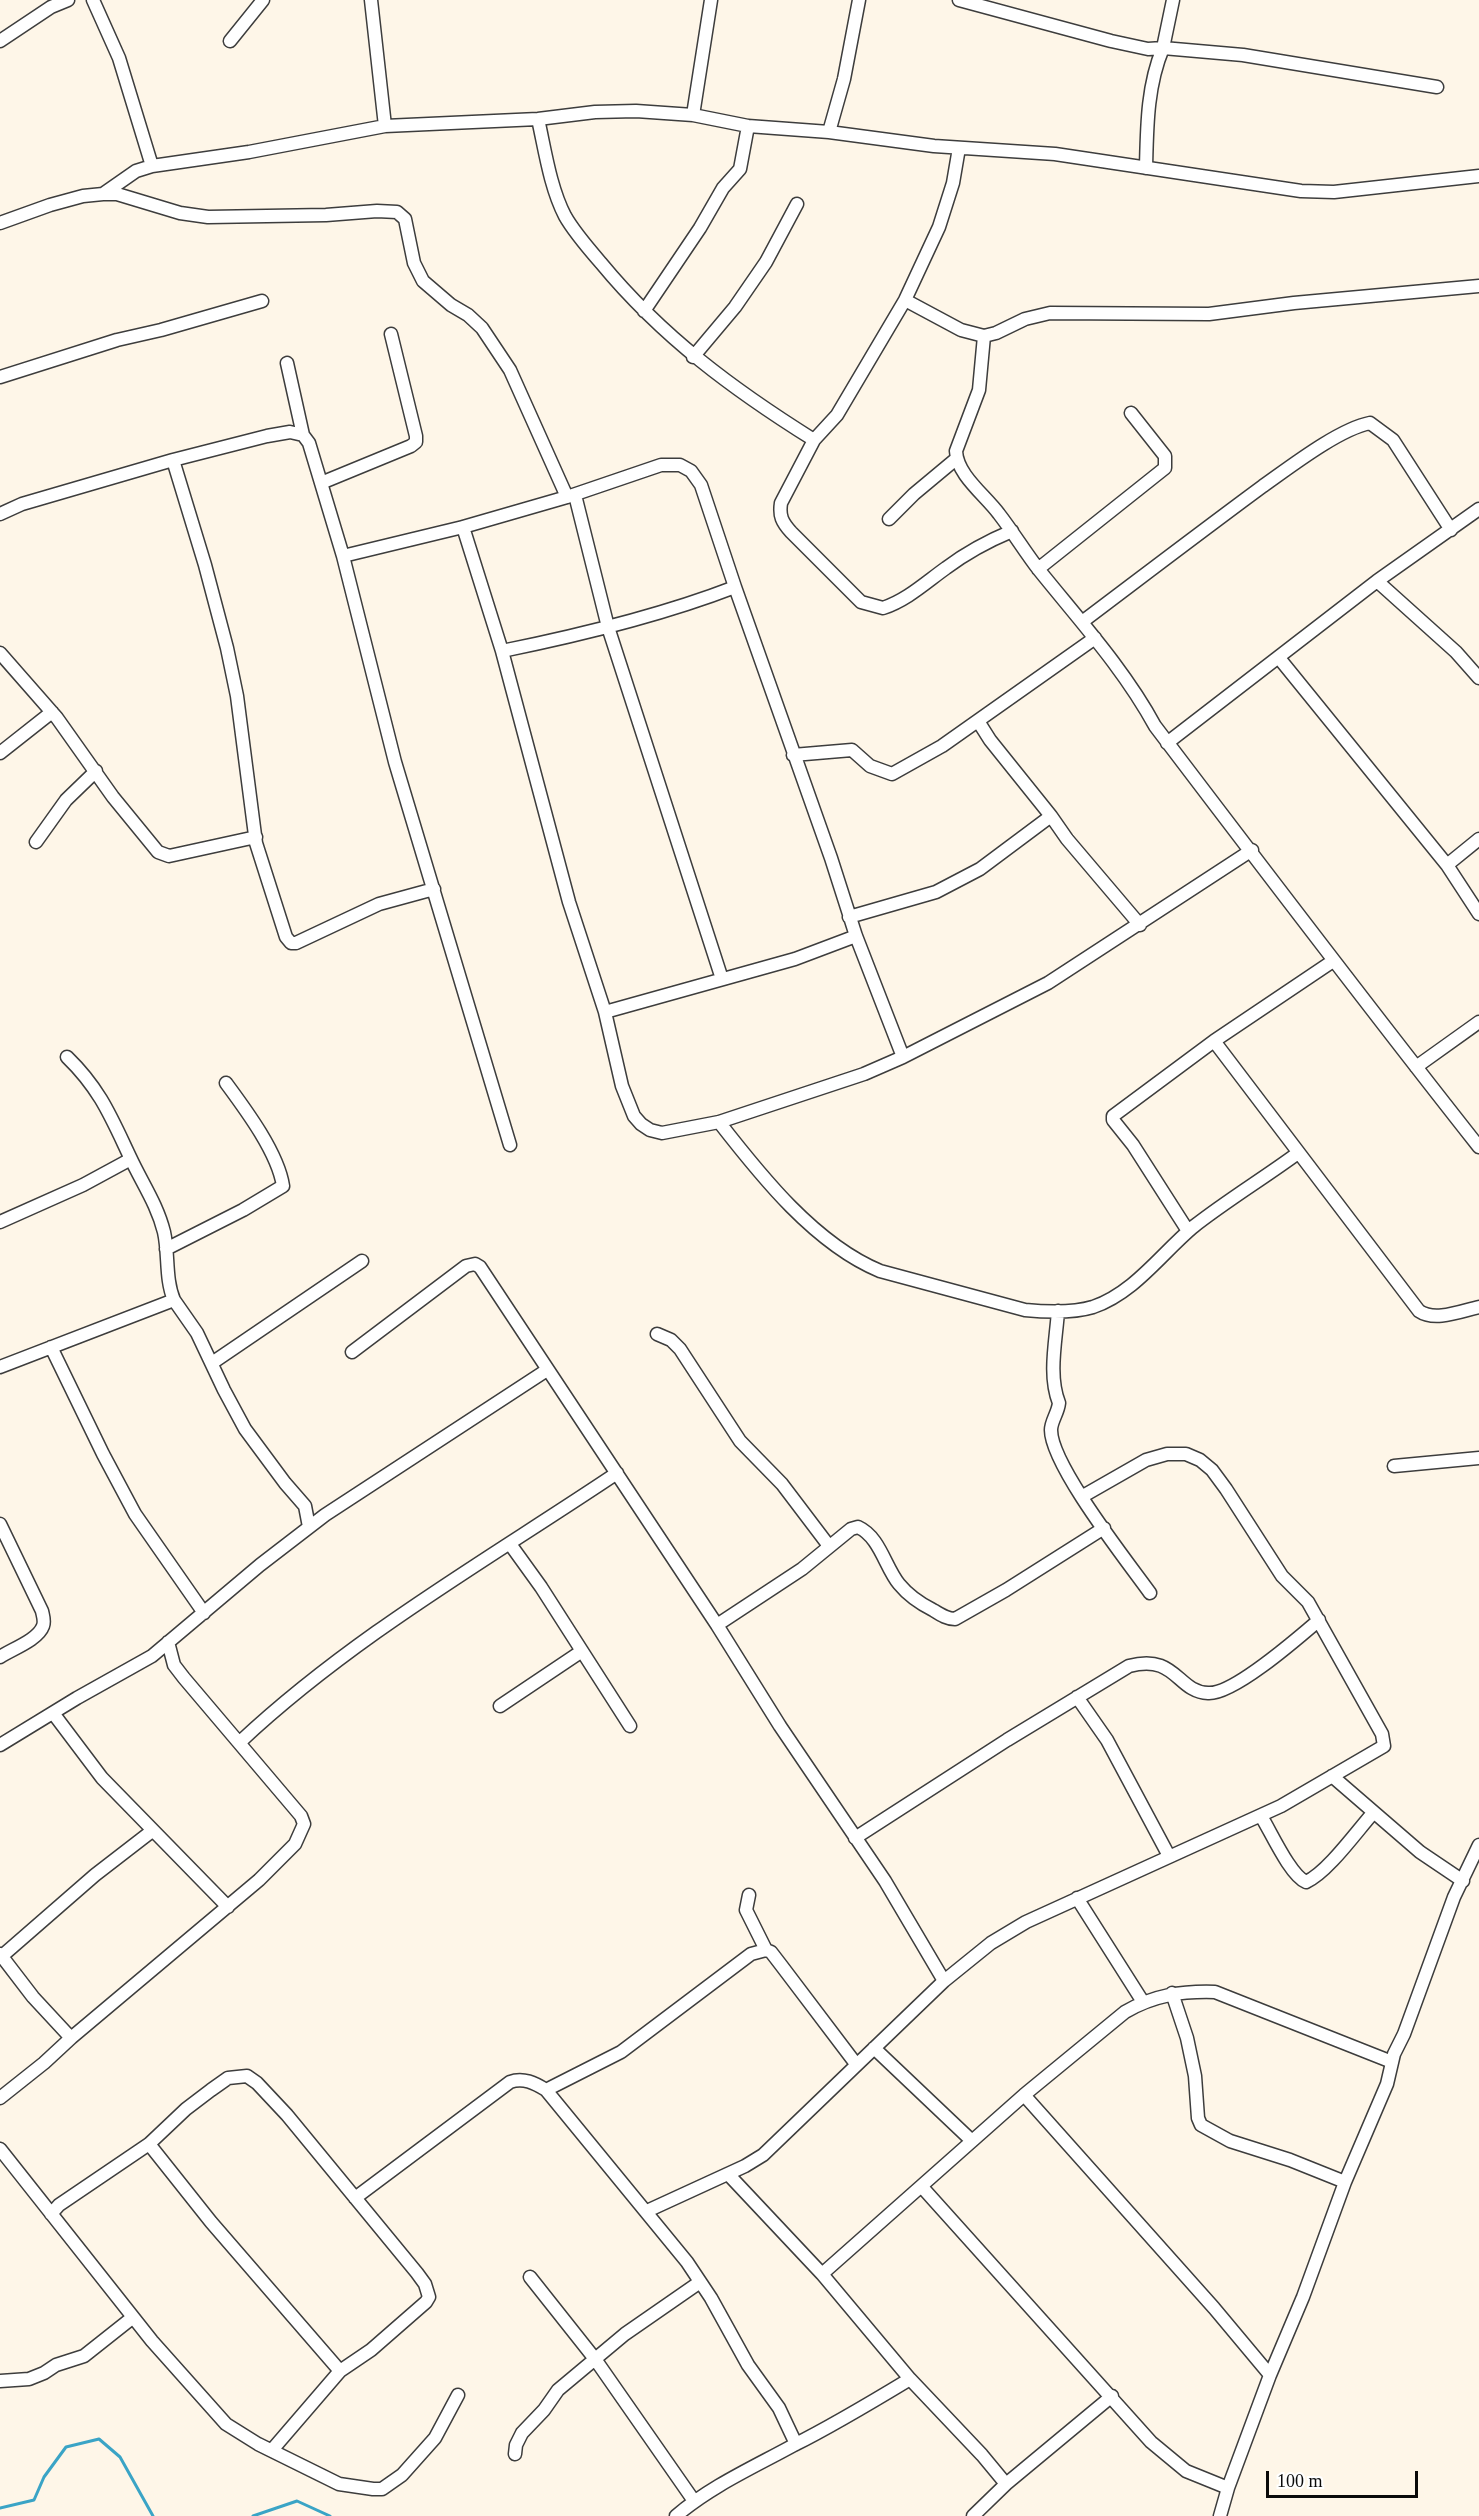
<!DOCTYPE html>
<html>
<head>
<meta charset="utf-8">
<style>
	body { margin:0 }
	#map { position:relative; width:1479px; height:2516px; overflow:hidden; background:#fef6e8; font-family:"Times New Roman",serif }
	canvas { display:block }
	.scale { position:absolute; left:1266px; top:2471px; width:152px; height:27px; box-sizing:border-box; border:3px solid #0a0a0a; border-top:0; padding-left:8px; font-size:18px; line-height:21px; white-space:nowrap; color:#0a0a0a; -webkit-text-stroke:4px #fff; paint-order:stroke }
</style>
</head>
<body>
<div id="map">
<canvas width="1479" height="2516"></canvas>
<div class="scale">100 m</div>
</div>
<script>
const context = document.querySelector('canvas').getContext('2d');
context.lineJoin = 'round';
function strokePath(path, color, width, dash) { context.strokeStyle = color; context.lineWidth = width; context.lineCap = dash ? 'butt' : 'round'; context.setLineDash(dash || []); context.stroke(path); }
strokePath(new Path2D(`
	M0 2508 34 2500 44 2477 66 2447 99 2439 120 2457 153 2516
	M253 2516 297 2501 330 2516`), '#3aa4c6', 3);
const street = new Path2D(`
	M93 0 119 58 152 166
	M371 0 385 126
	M959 0 1111 41 1148 49 1163 48 1173 0
	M0 41 51 7 68 0
	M230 41 263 0
	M693 115 711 0
	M538 119C545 150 550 187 565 216 574 232 588 248 601 263 662 337 734 390 814 440
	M829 132 844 79 859 0
	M959 148 953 183 939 227 905 300 837 415 814 440 781 503C779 516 782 522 791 532L861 602 883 608C907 600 925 583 946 568 966 553 988 541 1012 531
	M1146 168C1147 127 1147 86 1163 48L1243 55 1437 87
	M103 194 136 171 152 166 249 152 385 126 538 119 595 112 636 111 693 115 748 126 829 132 934 146 1055 154 1301 191 1334 192 1479 176
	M0 223 50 205 83 196 103 194H117L180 213 208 217 326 215 377 211 397 212 405 219 414 263 423 281 451 305 468 315 482 328 510 370 567 497
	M905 300 961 330 984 336 996 333 1025 319 1050 313 1209 314 1294 303 1479 286
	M644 311 700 228 723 188 740 169 748 126
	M984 336 979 390 956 451C957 475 985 495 999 514 1013 532 1025 552 1039 570 1080 621 1124 669 1155 726 1262 867 1369 1008 1479 1147
	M693 357 735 307 766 262 797 204
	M287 363 303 435 309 443 343 556 395 762 510 1145
	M0 377 117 340 161 330 262 301
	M173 460 205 565 227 648 237 696 256 843 286 937 291 943H296L379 904 434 889
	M321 483 411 446 416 442V436L391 334
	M575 495 608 627 722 979
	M0 514 22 504 173 460 267 436 290 432 303 435
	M889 519 914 494 956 459
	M463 527 502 651 569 902 605 1012 622 1086 634 1116 641 1124 650 1130 662 1133 719 1122 864 1074 903 1057 1048 983 1252 850
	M343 556 463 527 567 497 661 465H680L691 471 701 485 735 587
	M1038 569 1165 468V456L1131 413
	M1377 581 1456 652 1479 678
	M1082 622C1143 576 1202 531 1263 486 1290 467 1339 429 1370 423L1393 440 1451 530
	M502 651C581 635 660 616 735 587L831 858 856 936 903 1057
	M0 653 57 718 113 797 158 852 169 856 256 837
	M1279 658 1447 865 1479 914
	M978 721 990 740 1051 816 1067 839 1140 925
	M1167 743 1377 581 1479 509
	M0 753 52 712
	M793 755 852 750 870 766 892 774 942 746 1095 638
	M36 842 66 800 96 771
	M1447 865 1479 839
	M849 917 936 892 980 869 1051 816
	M605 1012 795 959 856 936
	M1214 1041 1419 1311C1435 1322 1461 1311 1479 1307
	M67 1057C100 1089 111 1117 130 1157 142 1183 157 1204 164 1232 169 1254 165 1279 174 1300
	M1416 1067 1479 1022
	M719 1122C761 1176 815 1244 880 1271L1025 1310C1046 1312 1073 1313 1093 1307 1134 1293 1161 1254 1193 1227 1226 1201 1264 1178 1298 1153
	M0 1222 83 1185 131 1159
	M1188 1231 1133 1145 1113 1120V1116L1214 1041 1333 961
	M166 1249 243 1210 283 1186C278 1153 246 1110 226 1083
	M1058 1311C1056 1341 1048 1375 1059 1403 1058 1413 1051 1421 1051 1430 1051 1465 1127 1561 1150 1593
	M657 1334 671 1340 680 1349 740 1441 782 1484 829 1546
	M51 1347 103 1454 135 1514 204 1613
	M352 1352 466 1266 475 1264 480 1267 717 1625 780 1726 885 1881 944 1981
	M212 1363 362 1261
	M0 1367 174 1300 197 1333 224 1390 245 1429 285 1483 305 1506 309 1527
	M1394 1466 1479 1458
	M0 1524 42 1611C43 1616 45 1621 43 1626 38 1640 12 1649 0 1657
	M510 1544 541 1587 630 1726
	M717 1625 802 1569 851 1529 858 1527C880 1537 885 1567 899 1584 908 1595 921 1604 933 1610 941 1615 947 1619 955 1619L1006 1590 1104 1528
	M1077 1697 1107 1740 1169 1856
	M500 1706 582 1651
	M53 1713 102 1778 228 1907
	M240 1742C353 1636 489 1559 617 1473
	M0 1745 77 1698 152 1656 260 1565 325 1515 547 1370
	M1332 1776 1420 1852 1463 1881
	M1261 1816C1271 1832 1290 1875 1306 1882 1327 1873 1357 1831 1373 1813
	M855 1838 1007 1740 1129 1666C1176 1653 1177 1692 1208 1693 1233 1695 1298 1638 1319 1620
	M749 1895 746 1910 766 1950 771 1952 781 1965 856 2064
	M1077 1898 1143 2002
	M0 1954 33 1997 71 2038
	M2 1956 95 1875 152 1831
	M1172 1993 1187 2038 1195 2076 1198 2118 1201 2125 1230 2141 1290 2160 1345 2182
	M874 2048 972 2141
	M546 2090 621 2052 751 1954 766 1950
	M1024 2095 1214 2308 1270 2375
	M0 2098 44 2063 71 2038 259 1880 295 1844 304 1824 301 1816 184 1678 174 1665 168 1642
	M149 2144 211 2222 340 2371
	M0 2149 152 2341 226 2424 258 2444 339 2484 373 2489H382L402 2475 435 2438 458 2395
	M728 2174 822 2274 910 2379 982 2455 1006 2484
	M922 2187 1151 2442 1186 2471 1228 2488
	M355 2198 510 2082C523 2077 535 2083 546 2090L687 2262 711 2298 748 2365 779 2408 796 2444
	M647 2211 745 2166 763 2155 944 1981 991 1943 1026 1922 1281 1806 1384 1746 1382 1734 1308 1602 1282 1576 1226 1489 1212 1470 1200 1460 1186 1454H1167L1146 1460 1083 1496
	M51 2214 59 2205 149 2144 186 2109 211 2090 228 2078 247 2076 257 2083 287 2115 417 2273 425 2284 429 2297 426 2302 371 2350 340 2371 272 2450
	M822 2274 1024 2095 1125 2012C1154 1995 1182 1991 1215 1992L1392 2062
	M530 2277 595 2359 694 2501
	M0 2381 29 2379 44 2373 56 2365 84 2356 132 2318
	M515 2454 516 2445 522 2433 544 2410 558 2390 625 2334 700 2282
	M676 2516C711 2486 754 2467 794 2445 834 2425 872 2402 910 2379
	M973 2516 1006 2484 1112 2396
	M1220 2516 1228 2488 1270 2375 1303 2297 1345 2182 1387 2084 1394 2054 1404 2034 1454 1897 1479 1845`);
strokePath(street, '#3d3d3d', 15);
strokePath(street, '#fff', 12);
</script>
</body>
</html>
